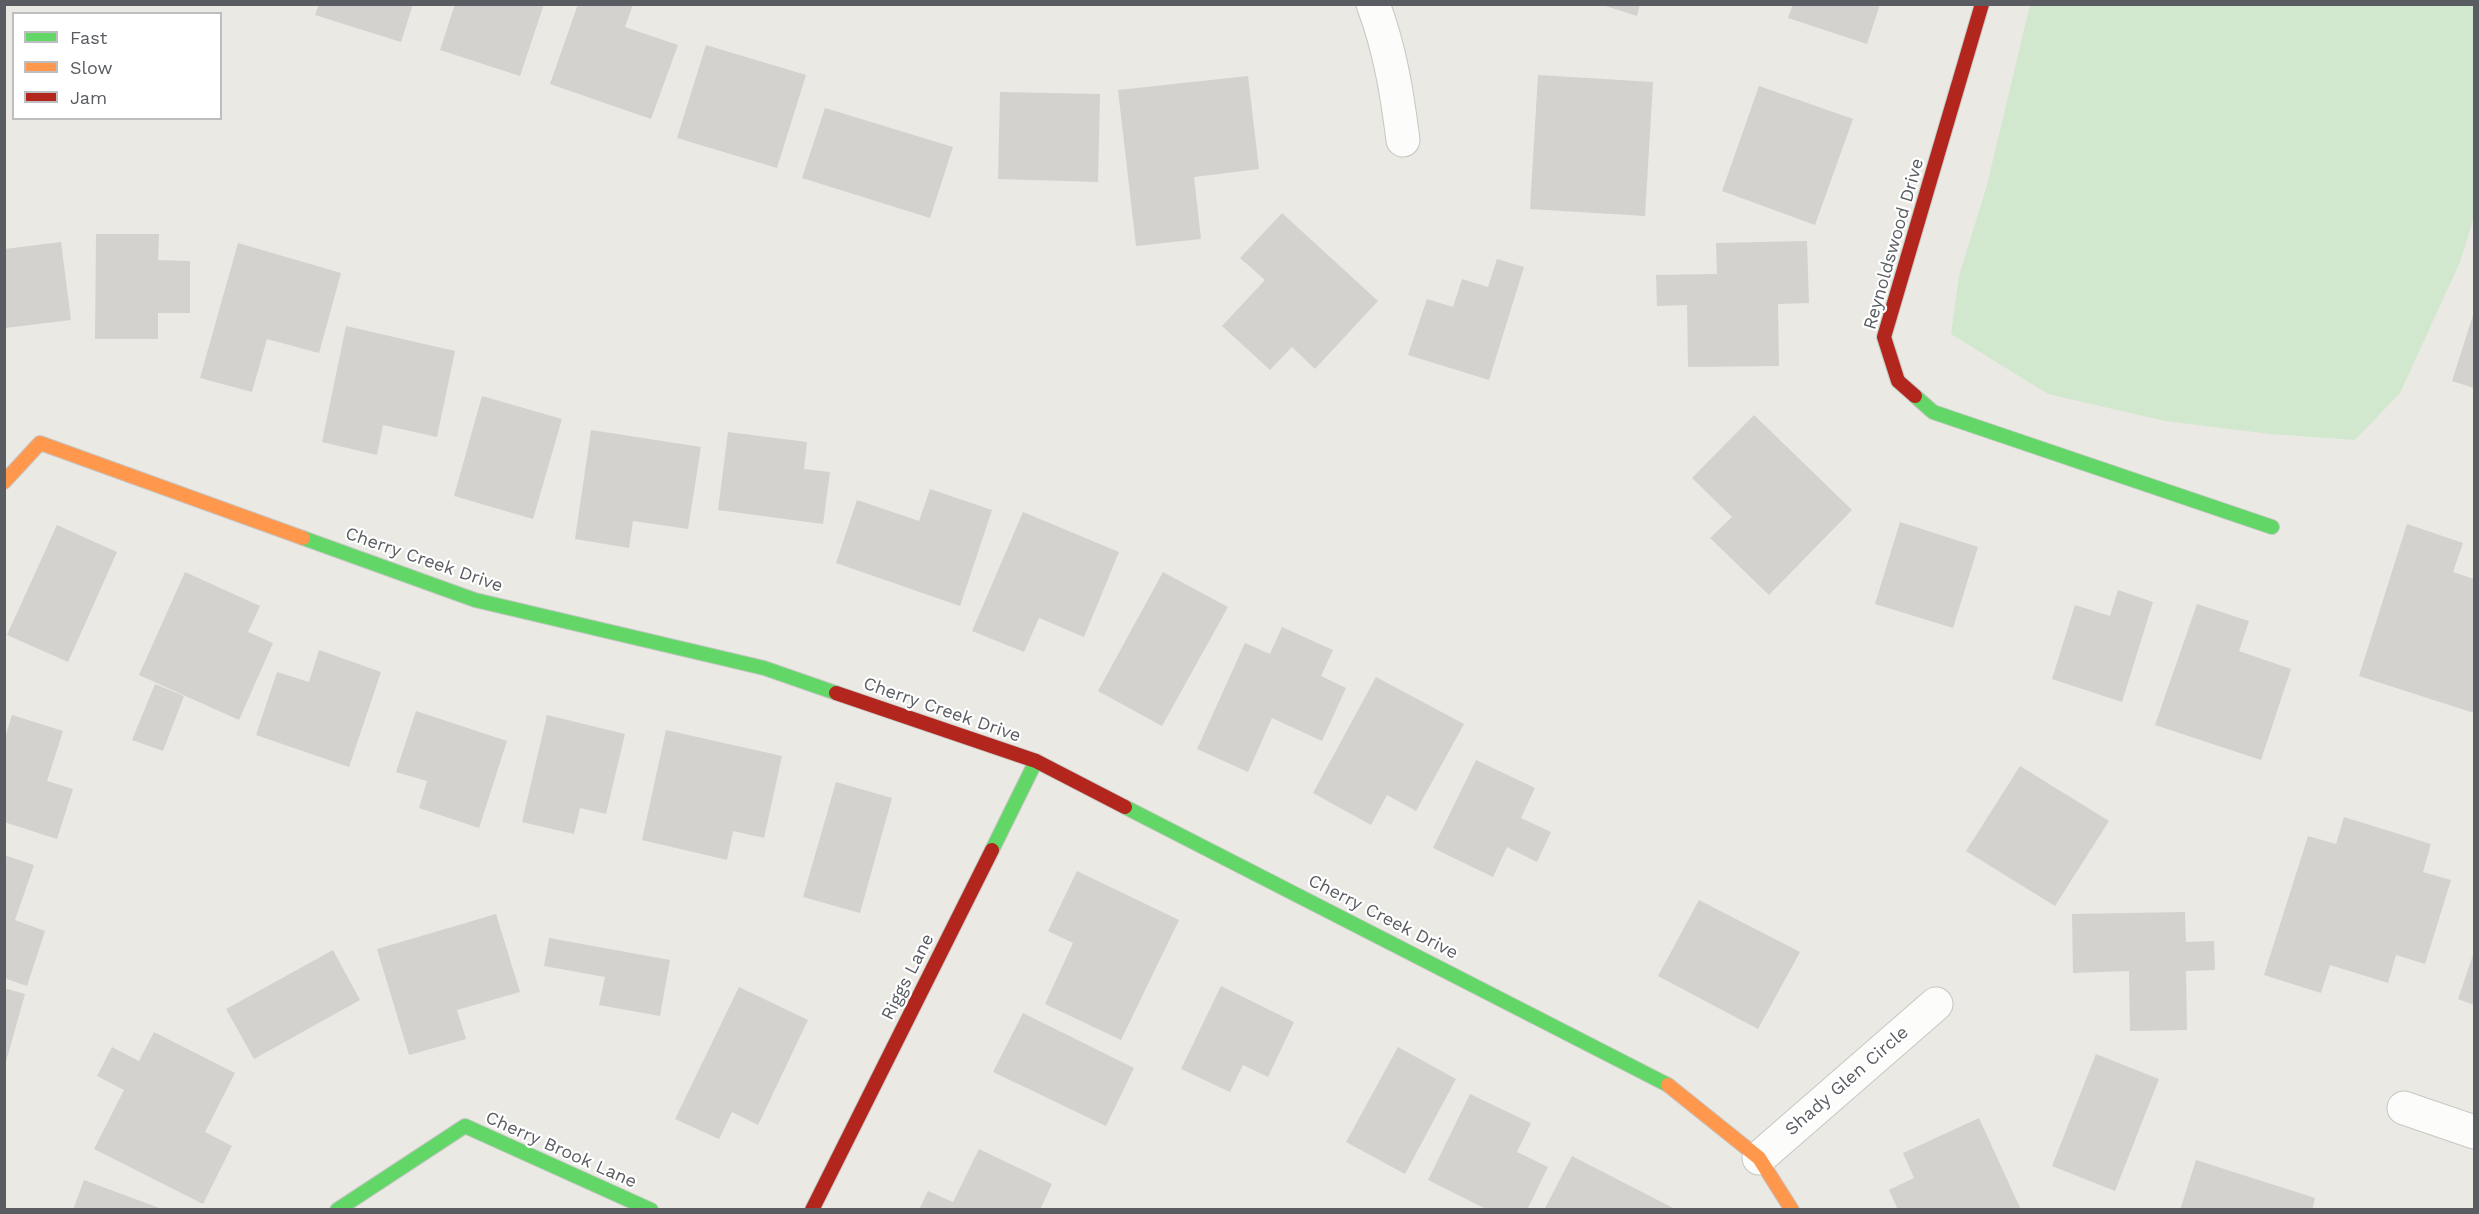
<!DOCTYPE html>
<html>
<head>
<meta charset="utf-8">
<style>
	body { margin:0 }
	#map { position:relative; width:2479px; height:1214px; overflow:hidden; background:#eae9e3; font-family:"Work Sans",sans-serif }
	canvas { display:block }
	.frame { position:absolute; inset:0; border:6px solid #595d62; pointer-events:none }
	.legend { position:absolute; left:12px; top:12px; width:210px; height:108px; box-sizing:border-box; background:#fff; border:2px solid #bdbec0; margin:0; padding:8px 10px; list-style:none; font-size:18px; color:#595d62 }
	.legend li { display:flex; align-items:center; gap:12px; height:30px }
	.legend b { width:30px; border:2px solid #bdbec0 }
</style>
</head>
<body>
<div id="map">
<canvas width="2479" height="1214"></canvas>
<div class="frame"></div>
<ul class="legend">
<li><b style="height:8px;background:#63d668"></b>Fast</li>
<li><b style="height:8px;background:#ff974d"></b>Slow</li>
<li><b style="height:8px;background:#b3261e"></b>Jam</li>
</ul>
</div>
<script>
const context = document.querySelector('canvas').getContext('2d');
context.lineJoin = 'round';
function paint(path, color) { context.fillStyle = color; context.fill(path, 'evenodd'); }
function strokePath(path, color, width, dash) { context.strokeStyle = color; context.lineWidth = width; context.lineCap = dash ? 'butt' : 'round'; context.setLineDash(dash || []); context.stroke(path); }
function drawText(font, color, halo, rows, align = 'center') {
  context.font = font + ' "Work Sans",sans-serif'; context.lineWidth = 4.5; context.setLineDash([]); context.textBaseline = 'middle'; context.strokeStyle = halo; context.fillStyle = color; for (const [text, x, y, turn = 0] of rows) {
    context.save(); context.translate(x, y); context.rotate((+turn || 0) * Math.PI / 180); context.textAlign = isNaN(turn) ? turn : align; if (halo) context.strokeText(text, 0, 0); context.fillText(text, 0, 0); context.restore();
  }
}
paint(new Path2D(`
	M2030 5H2474V217L2460 262 2400 393 2355 440 2271 434 2165 421 2048 394 1951 334 1959 276 1987 185Z`), '#d1e7ce');
paint(new Path2D(`
	M319 4H413L401 42 315 15Z
	M455 4H544L520 76 440 50Z
	M578 4H633L625 27 678 45 651 119 550 84Z
	M1599 4H1640L1637 16Z
	M1793 4H1880L1867 44 1788 18Z
	M706 45 806 75 777 168 677 138Z
	M1538 75 1653 82 1645 216 1530 209Z
	M1248 76 1259 169 1194 177 1201 239 1136 246 1118 90Z
	M1759 86 1853 119 1815 225 1722 191Z
	M1000 92 1100 94 1098 182 998 179Z
	M825 108 953 147 930 218 802 178Z
	M1282 213 1378 301 1315 369 1292 347 1270 370 1222 326 1265 280 1240 258Z
	M96 234H159L158 260 190 261V313H158V339H95Z
	M1807 241 1809 303 1778 304 1779 366 1688 367 1687 305 1657 306 1656 275 1717 274 1716 243Z
	M61 242 71 320 5 328V249Z
	M238 243 341 273 319 353 267 339 252 392 200 378Z
	M1497 259 1524 267 1489 380 1408 355 1427 299 1453 307 1462 279 1488 287Z
	M2474 312V388L2452 381Z
	M346 326 455 351 437 437 383 425 377 455 322 442Z
	M482 396 562 419 533 519 454 496Z
	M1754 415 1852 510 1769 595 1710 538 1732 517 1692 478Z
	M591 430 701 447 688 529 633 521 629 548 575 539Z
	M728 432 807 442 804 469 830 472 823 524 718 510Z
	M930 489 992 510 960 606 836 563 857 500 919 521Z
	M1023 512 1119 552 1084 637 1039 618 1024 652 972 631Z
	M1900 522 1978 547 1953 628 1875 604Z
	M2407 524 2463 543 2453 572 2474 579V713L2359 676Z
	M57 525 117 552 68 662 7 635Z
	M185 572 260 606 248 632 273 643 239 720 139 675Z
	M1163 572 1228 607 1162 726 1098 691Z
	M2118 590 2153 602 2122 702 2052 679 2075 605 2110 616Z
	M2197 604 2249 621 2239 651 2291 669 2261 760 2155 725Z
	M1282 627 1333 650 1321 676 1346 688 1322 741 1272 718 1248 772 1197 749 1245 643 1270 654Z
	M319 650 381 672 349 767 256 735 277 672 309 682Z
	M1376 677 1464 724 1416 811 1387 795 1371 825 1313 793Z
	M155 684 184 696 163 751 132 740Z
	M416 711 507 741 479 828 419 808 427 781 396 772Z
	M12 715 63 731 47 781 73 789 57 839 4 822V740Z
	M547 715 625 734 606 814 580 808 574 834 522 822Z
	M666 730 782 756 764 838 733 831 727 860 642 840Z
	M1476 760 1535 788 1521 818 1551 832 1537 862 1507 847 1493 877 1433 848Z
	M2020 766 2109 821 2055 906 1966 851Z
	M836 782 892 798 860 913 803 897Z
	M2344 817 2431 844 2423 872 2451 880 2425 964 2396 955 2388 983 2330 965 2321 993 2264 975 2308 836 2336 844Z
	M4 855 34 865 15 920 45 931 27 986 4 978Z
	M1077 871 1179 920 1121 1040 1045 1004 1073 943 1048 931Z
	M1699 900 1800 952 1758 1029 1658 976Z
	M2185 912 2186 942 2214 941 2215 970 2186 971 2187 1030 2130 1031 2129 971 2073 973 2072 914Z
	M496 914 520 992 457 1010 466 1039 409 1055 377 949Z
	M549 938 670 960 660 1016 599 1005 605 977 544 966Z
	M333 950 360 1000 254 1059 226 1009Z
	M2474 952V1005L2458 999Z
	M1221 986 1294 1022 1268 1077 1243 1065 1230 1092 1181 1069Z
	M739 987 808 1020 758 1125 732 1112 719 1139 675 1119Z
	M4 988 25 994 5 1065H4Z
	M1023 1013 1134 1068 1106 1126 993 1072Z
	M154 1032 235 1073 205 1132 232 1146 203 1204 94 1149 124 1090 97 1076 112 1047 139 1061Z
	M1398 1047 1456 1079 1405 1174 1346 1142Z
	M2096 1054 2159 1079 2115 1191 2052 1166Z
	M1470 1094 1531 1123 1517 1152 1548 1167 1527 1210H1488L1428 1180Z
	M1979 1118 2021 1210H1898L1889 1190 1914 1178 1903 1153Z
	M979 1149 1052 1184 1040 1210H919L928 1191 953 1202Z
	M1572 1156 1677 1210H1544Z
	M2196 1160 2315 1198 2312 1210H2180Z
	M84 1180 162 1209V1210H73Z`), '#d3d2ce');
const street = new Path2D(`
	M1373 4C1390 49 1397 93 1403 140
	M2404 1108 2474 1132
	M1759 1158 1936 1004`);
const fast = new Path2D(`
	M1915 396 1933 412 2272 527
	M303 538 475 600 764 668 836 693
	M1125 807 1668 1085
	M992 850 1036 761
	M337 1210 465 1126 651 1210`);
const slow = new Path2D(`
	M4 482 40 443 303 538
	M1668 1085 1759 1158 1792 1210`);
const jam = new Path2D(`
	M1915 396 1898 381 1884 337 1982 4
	M836 693 1036 761 1125 807
	M812 1210 992 850`);
strokePath(street, '#c6c6c4', 35);
strokePath(fast, '#c6c7c5', 16);
strokePath(slow, '#c6c7c5', 16);
strokePath(jam, '#c6c7c5', 16);
strokePath(street, '#fcfcfb', 33);
strokePath(fast, '#63d668', 14);
strokePath(slow, '#ff974d', 14);
strokePath(jam, '#b3261e', 14);
drawText('18px', '#595d62', '#fff', [
	["Reynoldswood Drive",1894,244,-74],
	["Cherry Creek Drive",424,560,19],
	["Cherry Creek Drive",942,710,19],
	["Cherry Creek Drive",1383,917,27],
	["Riggs Lane",908,977,-63],
	["Shady Glen Circle",1847,1081,-41],
	["Cherry Brook Lane",561,1150,24]
]);
</script>
</body>
</html>
